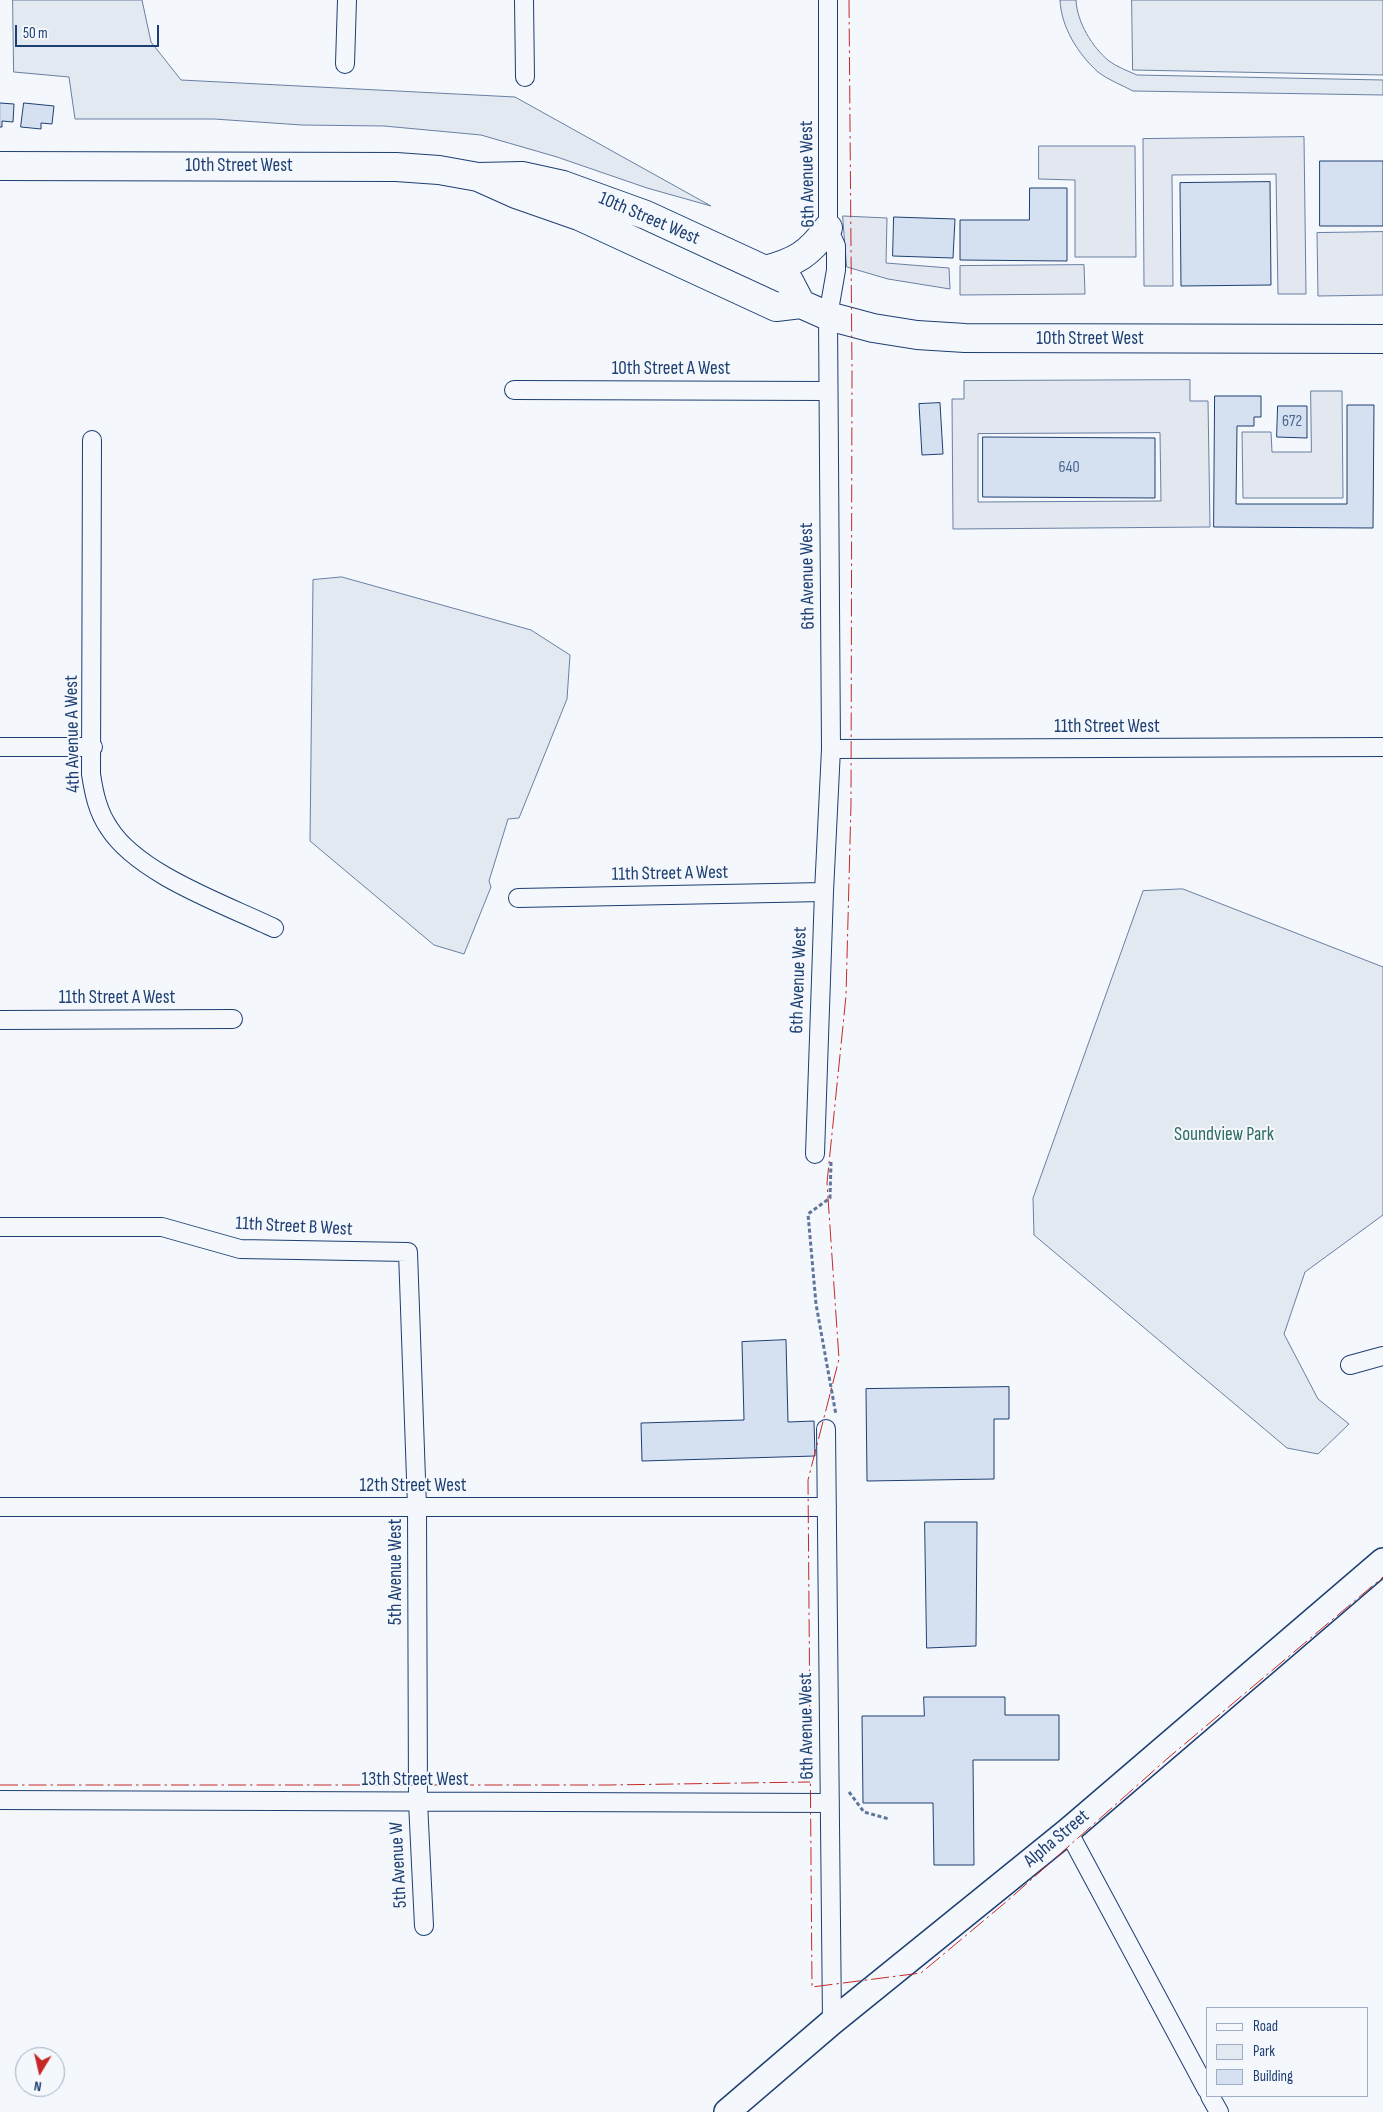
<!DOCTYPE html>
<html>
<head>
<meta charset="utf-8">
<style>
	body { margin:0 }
	#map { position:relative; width:1383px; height:2112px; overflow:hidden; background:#f4f7fb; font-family:"Sofia Sans Condensed",sans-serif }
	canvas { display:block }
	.legend { position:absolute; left:1206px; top:2007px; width:162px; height:90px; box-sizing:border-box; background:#f4f7fb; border:1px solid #9eadc5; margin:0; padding:6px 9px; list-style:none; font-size:15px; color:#1d3f73 }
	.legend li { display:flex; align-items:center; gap:10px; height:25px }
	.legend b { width:25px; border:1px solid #9eadc5 }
	.north { position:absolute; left:15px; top:2047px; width:50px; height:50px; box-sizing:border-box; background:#f4f7fb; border:1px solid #9eadc5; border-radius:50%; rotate:189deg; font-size:14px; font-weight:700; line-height:20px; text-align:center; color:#1d3f73 }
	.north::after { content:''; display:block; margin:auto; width:18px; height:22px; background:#c62828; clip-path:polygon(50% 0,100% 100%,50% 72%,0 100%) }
	.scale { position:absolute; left:15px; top:25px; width:144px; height:22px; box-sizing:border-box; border:2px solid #1d3f73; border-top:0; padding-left:6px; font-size:15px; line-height:18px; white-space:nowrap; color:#1d3f73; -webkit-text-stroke:4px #f4f7fb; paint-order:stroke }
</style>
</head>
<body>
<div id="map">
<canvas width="1383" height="2112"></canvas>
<ul class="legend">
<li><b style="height:6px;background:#f4f7fb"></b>Road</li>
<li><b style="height:14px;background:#e3e9f0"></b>Park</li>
<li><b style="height:14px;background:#d5e0f0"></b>Building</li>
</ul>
<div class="north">N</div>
<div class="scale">50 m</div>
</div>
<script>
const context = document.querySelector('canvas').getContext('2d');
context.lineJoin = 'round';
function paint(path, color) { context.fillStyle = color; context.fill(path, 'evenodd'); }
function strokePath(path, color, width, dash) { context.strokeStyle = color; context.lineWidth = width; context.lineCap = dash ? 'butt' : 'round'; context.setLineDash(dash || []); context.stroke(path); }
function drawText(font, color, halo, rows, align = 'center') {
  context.font = font + ' "Sofia Sans Condensed",sans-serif'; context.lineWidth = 4; context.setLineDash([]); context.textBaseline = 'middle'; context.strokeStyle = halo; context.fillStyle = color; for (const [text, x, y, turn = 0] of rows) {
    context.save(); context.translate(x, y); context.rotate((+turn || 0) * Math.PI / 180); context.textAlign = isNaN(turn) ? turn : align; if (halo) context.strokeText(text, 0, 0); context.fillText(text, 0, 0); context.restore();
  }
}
const green = new Path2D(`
	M13 0H142L151 42 181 80 515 97 711 206 647 188 557 157 481 135 384 126 302 125 214 119H75L69 77 14 72Z
	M1060 0H1076C1077 22 1092 47 1109 61 1117 67 1128 71 1137 75L1383 80V95L1133 91C1122 85 1108 80 1098 72 1078 54 1061 27 1060 0Z
	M1132 0H1383V75L1133 70Z
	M342 577 531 630 570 655 567 699 519 818 508 819 489 881 491 887 464 954 434 945 310 841 313 580Z
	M1183 889 1383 967V1215L1305 1272 1284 1334 1318 1399 1349 1424 1318 1454 1287 1448 1034 1235 1033 1198 1143 891Z`);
paint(green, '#e3e9f0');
strokePath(green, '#687fa3', 1);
const parking = new Path2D(`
	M1304 137 1306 294H1278L1276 174 1172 175 1173 286H1144L1143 139Z
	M1039 146H1135L1136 257H1075V180L1039 179Z
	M843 216 887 218 886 263 949 268 950 289 888 279 847 267Z
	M1383 232V295L1318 296 1317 233Z
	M1084 265 1085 294 960 295V266Z
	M1190 380V401H1208L1210 527 953 529 952 399H964V381ZM1160 433 1161 501 978 502V434Z
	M1311 391H1342L1343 498H1243L1242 432H1271L1272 452H1311Z`);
paint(parking, '#e3e8f0');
strokePath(parking, '#687fa3', 1);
const building = new Path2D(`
	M0 103 14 104 13 122 2 121V127H0Z
	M24 103 54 106 52 124 41 123V129L21 127Z
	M1320 161H1383V226H1320Z
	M1270 182 1271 285 1181 286 1180 183Z
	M1030 188H1067V261L960 260V220H1029Z
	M894 217 955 219 953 258 893 256Z
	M1215 396H1261V417H1254V426H1237L1236 504H1347V405H1374L1373 528 1214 527Z
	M940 403 943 454 922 455 919 404Z
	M1278 406H1307V438L1277 437Z
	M983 437 1155 438V498L983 497Z
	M786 1340 788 1422 814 1421 815 1456 642 1461 641 1423 744 1420 742 1342Z
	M1009 1387V1419H994V1479L867 1481 866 1389Z
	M925 1522H977L976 1646 927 1648Z
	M924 1697H1005V1715H1059V1760H973L974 1865H934L933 1803H863L862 1716H924Z`);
paint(building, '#d5e0f0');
strokePath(building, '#1d3f73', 1);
const street = new Path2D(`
	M524 0 525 77
	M345 64 347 0
	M514 390 828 391
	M92 440 91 774C94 794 98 812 109 828 138 874 224 904 274 928
	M0 747H93
	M831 749 1383 747
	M518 898 824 892
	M0 1020 233 1019
	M815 1154 824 892 831 749 828 316 836 270V246L828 228V0
	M0 1227H162L240 1249 408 1252 417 1507 418 1802 424 1926
	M1350 1365 1383 1356
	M826 1429 832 2022
	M0 1507H827
	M0 1800 830 1803
	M1068 1831 1207 2090
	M1210 2096 1219 2112`);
const secondary = new Path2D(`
	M727 2112 832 2022 1068 1831 1383 1561`);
const primary = new Path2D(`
	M0 166 396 167 439 170 478 177 522 176 563 185 646 215 789 281 801 304
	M478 177 516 194 579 216 776 307 801 304 828 316 873 328 917 335 965 338 1383 339
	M765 270C796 262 809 254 828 228`);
strokePath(street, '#1d3f73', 20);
strokePath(secondary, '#1d3f73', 28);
strokePath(primary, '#1d3f73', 30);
strokePath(new Path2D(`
	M831 1162 830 1198 808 1214 816 1304 836 1415
	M849 1792 864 1812 889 1819`), '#5e769c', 3, [4, 2.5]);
strokePath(street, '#f4f7fb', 18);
strokePath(secondary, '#f4f7fb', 25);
strokePath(primary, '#f4f7fb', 28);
strokePath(new Path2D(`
	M849 0 852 371 851 804 846 996 827 1183 839 1359 808 1480 812 1987 921 1973 1006 1902 1168 1758 1383 1577
	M0 1785H608L810 1782`), '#c62828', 1, [18, 4, 2.5, 4]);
drawText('16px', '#4b6792', null, [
	["672",1292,422],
	["640",1069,468]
]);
drawText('19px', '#1d3f73', '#f4f7fb', [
	["10th Street West",239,166],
	["6th Avenue West",808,174,-91],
	["10th Street West",649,219,23],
	["10th Street West",1090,339],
	["10th Street A West",671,369],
	["6th Avenue West",808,576,-91],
	["11th Street West",1107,727],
	["4th Avenue A West",73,734,-91],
	["11th Street A West",670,874,-1],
	["6th Avenue West",799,980,-88],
	["11th Street A West",117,998],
	["11th Street B West",294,1227,3],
	["12th Street West",413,1486],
	["5th Avenue West",396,1572,-90],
	["6th Avenue West",807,1726,-91],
	["13th Street West",415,1780],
	["Alpha Street",1057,1839,-40],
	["5th Avenue W",399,1865,-93]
]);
drawText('19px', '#2c6c60', '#f4f7fb', [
	["Soundview Park",1224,1135]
]);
</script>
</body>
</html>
